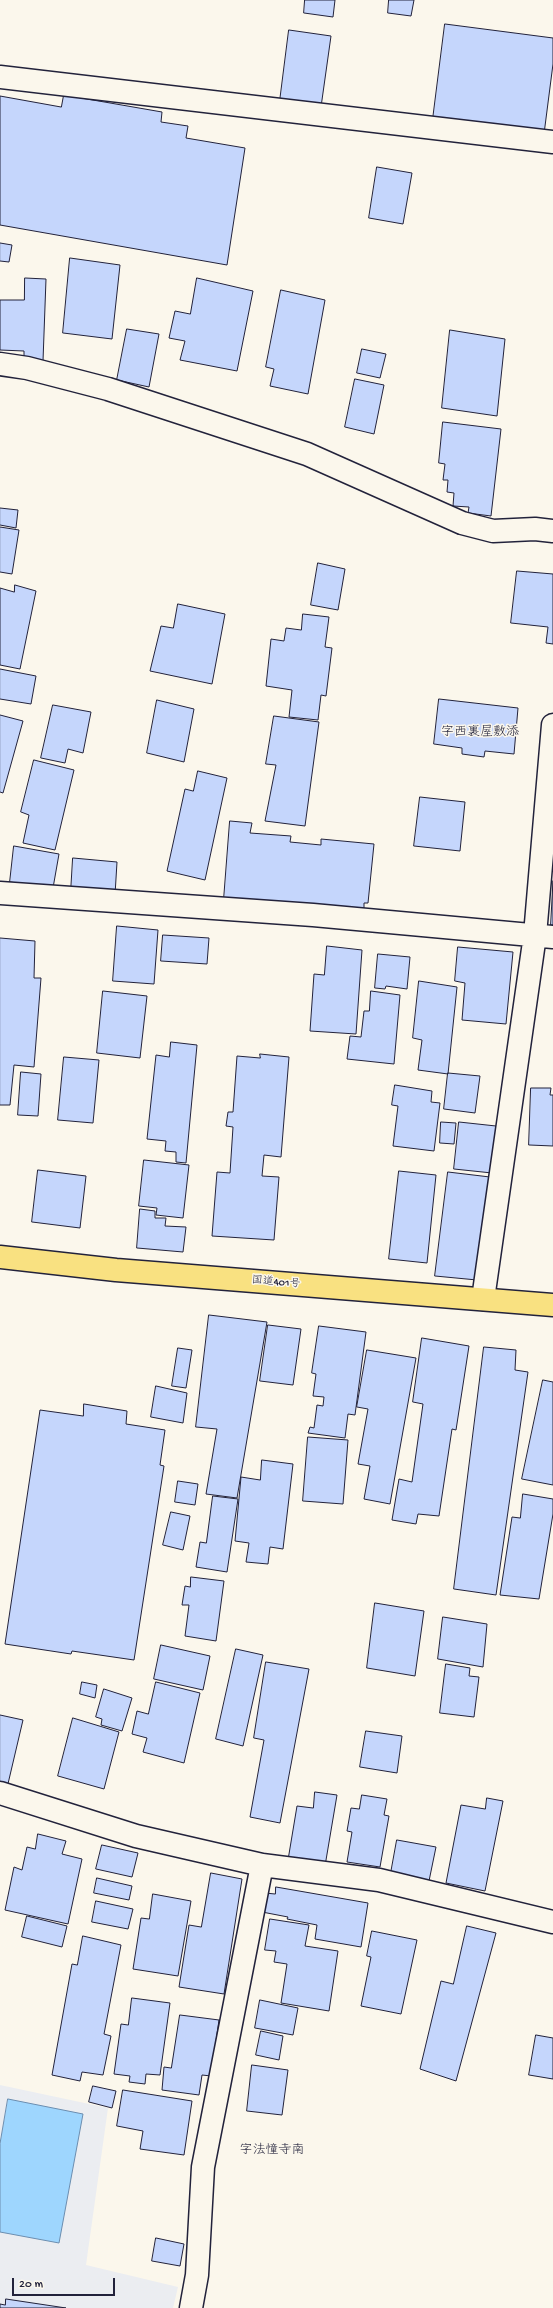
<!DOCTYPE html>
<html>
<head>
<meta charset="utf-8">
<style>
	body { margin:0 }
	#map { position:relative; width:553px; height:2308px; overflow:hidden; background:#fbf7ec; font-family:"Gochi Hand",sans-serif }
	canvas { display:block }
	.scale { position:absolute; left:12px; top:2278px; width:103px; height:18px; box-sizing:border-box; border:2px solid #22223b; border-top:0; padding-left:5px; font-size:12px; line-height:14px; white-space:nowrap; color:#22223b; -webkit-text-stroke:3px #fbf7ec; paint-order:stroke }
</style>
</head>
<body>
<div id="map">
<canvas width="553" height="2308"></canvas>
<div class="scale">20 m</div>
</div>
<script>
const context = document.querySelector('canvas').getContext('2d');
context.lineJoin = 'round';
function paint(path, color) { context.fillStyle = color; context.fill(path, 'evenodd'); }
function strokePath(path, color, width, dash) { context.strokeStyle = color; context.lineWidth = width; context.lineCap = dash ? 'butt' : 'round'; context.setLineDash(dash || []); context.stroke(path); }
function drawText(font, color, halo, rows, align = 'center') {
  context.font = font + ' "Gochi Hand","Klee One",sans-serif'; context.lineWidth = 3; context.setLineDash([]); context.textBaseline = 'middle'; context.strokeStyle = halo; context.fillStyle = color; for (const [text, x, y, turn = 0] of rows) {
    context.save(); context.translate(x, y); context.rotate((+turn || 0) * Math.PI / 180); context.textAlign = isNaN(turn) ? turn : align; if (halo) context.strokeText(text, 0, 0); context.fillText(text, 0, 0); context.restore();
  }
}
paint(new Path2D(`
	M0 2085 108 2108 86 2265 178 2287 173 2308H0Z`), '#ebedf1');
const water = new Path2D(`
	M8 2099 83 2114 59 2243 0 2232V2144Z`);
paint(water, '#9ed6fe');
strokePath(water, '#6c8eb0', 1);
const building = new Path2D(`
	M305 0H335L333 17 304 13Z
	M389 0H414L411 16 388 13Z
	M445 24 553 38V64L544 134 433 119Z
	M289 30 331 36 321 107 280 101Z
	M64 95 162 112 161 122 188 126 186 138 245 148 227 265 0 225V96L61 107Z
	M377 167 412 173 403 224 369 218Z
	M0 243 12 245 9 262 0 261Z
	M70 258 120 265 112 339 63 333Z
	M25 278 46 279 43 361 24 360V351L0 350V300H24Z
	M197 278 253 291 237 371 180 360 185 341 169 338 175 311 190 314Z
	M281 290 325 300 308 394 270 386 274 369 266 367Z
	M127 329 159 334 149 387 117 380Z
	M450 330 505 339 497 416 442 408Z
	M362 349 386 354 380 378 357 373Z
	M355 379 384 385 374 434 345 427Z
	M443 422 501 429 491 516 468 513 469 507 453 506 454 493 447 492 448 480H443L445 464 439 463Z
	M0 508 18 510 16 528 0 525Z
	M0 527 19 530 12 574 0 572Z
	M318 563 345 569 338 610 311 605Z
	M517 571 553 574V644L546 643 548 627 511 623Z
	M15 585 36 591 20 669 0 665V588L14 592Z
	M178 604 225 614 212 684 150 671 161 626 173 628Z
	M303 614 329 617 325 647 332 648 326 696 321 695 318 720 289 717 292 690 266 686 271 639 284 641 286 628 301 630Z
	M0 669 36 676 31 704 0 699Z
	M439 699 518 708 514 754 485 751 484 757 462 754V748L434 744Z
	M157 700 194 709 184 762 147 753Z
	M53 705 91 712 83 753 68 749 65 763 41 758Z
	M0 715 23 721 3 793 0 792Z
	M274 716 319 722 305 826 265 821 276 765 266 764Z
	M34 760 74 770 55 850 23 843 29 815 21 812Z
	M198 771 227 778 205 880 167 871 185 789 193 791Z
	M420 797 465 802 460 851 414 846Z
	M230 821 252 823 250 833 291 836 290 842 321 845V839L374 844 368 903H364V910L224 899Z
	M14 846 59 854 53 888 10 882Z
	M73 858 117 862 115 895 71 892Z
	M553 881V925H551Z
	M117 926 158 930 154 984 113 981Z
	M163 935 209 938 207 964 161 961Z
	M0 938 35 941 34 978H41L34 1067 14 1065 10 1105H0Z
	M327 946 362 950 356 1034 310 1031 314 974 324 975Z
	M458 947 513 952 506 1024 462 1020 465 983 455 981Z
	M378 954 410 957 407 989 386 986 385 989 375 988Z
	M419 981 457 987 448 1074 418 1070 422 1040 413 1038Z
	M103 991 147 996 140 1058 97 1053Z
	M371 991 400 995 394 1064 347 1059 350 1036 361 1037 364 1011H369Z
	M171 1042 197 1045 186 1163 176 1162V1152L165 1151 166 1141 147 1139 156 1055 169 1057Z
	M260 1054 289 1057 281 1157 264 1155 262 1176 279 1177 274 1240 212 1236 217 1172 230 1173 233 1127 226 1126 228 1112H233L237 1056 260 1058Z
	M64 1057 99 1060 93 1123 58 1120Z
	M21 1072 41 1074 38 1116 18 1115Z
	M448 1073 480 1076 475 1113 444 1109Z
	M395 1085 432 1091 431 1102 440 1103 434 1151 393 1146 398 1106 392 1105Z
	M531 1088H551L550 1095H553V1146L529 1145Z
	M441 1122 456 1123 454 1144 440 1143Z
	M459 1122 496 1126 492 1173 454 1169Z
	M144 1160 189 1165 183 1218 156 1215 157 1208 139 1206Z
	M38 1170 86 1176 80 1228 32 1222Z
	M399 1171 436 1175 427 1263 389 1259Z
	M448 1172 490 1177 477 1280 435 1276Z
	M140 1209 155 1211V1218H166L165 1226 186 1227 183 1252 137 1248Z
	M209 1315 267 1322 237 1498 206 1494 217 1429 196 1427Z
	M268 1325 301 1329 293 1385 260 1381Z
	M319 1326 366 1332 355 1415 348 1414 345 1438 308 1433 310 1427 314 1428 317 1405 323 1406 324 1397 313 1396 316 1374 312 1373Z
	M422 1338 469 1346 456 1430 452 1429 439 1516 418 1514 416 1524 392 1520 399 1479 412 1482 423 1404 413 1402Z
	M484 1347 516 1350 515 1370 528 1372 496 1595 454 1589Z
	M178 1348 192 1350 186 1388 172 1386Z
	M367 1350 416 1358 390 1504 364 1499 370 1466 358 1464 368 1409 357 1407Z
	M543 1380 553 1382V1485L522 1479Z
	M156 1386 187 1393 183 1423 151 1417Z
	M84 1404 127 1411 126 1424 165 1430 160 1465 164 1466 134 1660 72 1651 71 1654 5 1644 40 1410 83 1416Z
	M308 1437 348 1440 343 1504 303 1501Z
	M262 1460 293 1464 283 1549 270 1547 268 1564 246 1562 249 1543 235 1541 241 1477 260 1480Z
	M178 1481 198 1484 195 1505 175 1502Z
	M523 1494 553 1499V1514L539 1599 500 1595 512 1517 520 1518Z
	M213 1496 238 1499 227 1572 196 1567 200 1542 206 1543Z
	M171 1512 190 1516 183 1550 163 1545Z
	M191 1577 224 1581 216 1641 185 1636 189 1605H182L185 1586 190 1587Z
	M375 1603 424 1611 415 1676 367 1668Z
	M443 1617 487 1624 483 1667 438 1659Z
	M161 1645 210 1656 203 1690 154 1679Z
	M236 1649 263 1655 243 1746 216 1739Z
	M266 1662 309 1669 280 1823 250 1817 264 1740 254 1738Z
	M446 1664 470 1668 469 1676 479 1677 474 1717 440 1713Z
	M82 1682 97 1685 95 1698 80 1694Z
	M156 1682 200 1693 184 1763 143 1752 147 1738 132 1734 137 1711 148 1714Z
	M104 1689 132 1698 122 1731 101 1725 102 1719 96 1717Z
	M0 1715 23 1720 7 1788 0 1787Z
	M73 1718 119 1732 104 1789 58 1776Z
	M366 1731 402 1736 397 1773 360 1767Z
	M315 1792 337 1795 325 1866 288 1860 297 1806 313 1808Z
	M362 1795 387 1799 384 1815 389 1816 380 1867 347 1862 352 1832 347 1831 351 1808 359 1809Z
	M487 1798 503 1801 485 1891 446 1883 461 1805 485 1809Z
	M38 1834 66 1841 62 1854 82 1859 68 1924 5 1910 14 1867 22 1870 27 1847 35 1849Z
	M397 1840 436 1847 429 1881 391 1873Z
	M102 1845 138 1853 132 1877 96 1869Z
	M211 1873 242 1879 224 1994 179 1987 189 1925 201 1927Z
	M97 1878 132 1886 129 1900 94 1893Z
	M276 1887 368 1903 361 1947 315 1939 317 1925 287 1919 288 1917 262 1912 265 1893 275 1894Z
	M153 1894 191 1901 178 1976 133 1969 141 1918 149 1919Z
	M96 1901 133 1909 128 1929 92 1922Z
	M27 1916 67 1926 62 1947 22 1937Z
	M270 1919 309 1925 305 1946 338 1951 329 2011 281 2003 287 1964 274 1962 276 1951 265 1950Z
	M467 1926 496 1933 456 2081 420 2069 441 1981 453 1984Z
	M372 1931 417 1940 401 2014 361 2006 371 1957 367 1956Z
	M83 1936 121 1945 104 2034 111 2036 103 2075 82 2072 80 2081 52 2075 72 1964 77 1965Z
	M132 1998 170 2003 160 2075 146 2074 145 2084 129 2082 130 2076 114 2074 121 2024 128 2025Z
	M260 2000 298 2008 293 2035 255 2028Z
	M180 2015 219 2020 211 2076 202 2075 199 2095 162 2090 164 2067 171 2068Z
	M261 2031 283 2036 279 2060 256 2055Z
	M536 2035 553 2038V2079L529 2075Z
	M252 2065 288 2070 282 2115 247 2111Z
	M93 2086 116 2091 112 2108 89 2102Z
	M123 2090 192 2101 184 2155 140 2149 143 2131 117 2126Z
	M156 2238 184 2244 180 2266 152 2261Z
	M6 2299 66 2308H0V2304L5 2305Z`);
paint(building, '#c5d6fc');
strokePath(building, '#22223b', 1);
const minor = new Path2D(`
	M0 77 553 142
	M0 364 27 368 108 389 307 454 462 523 493 531 535 529 553 531
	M0 893 313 915 553 937
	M483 1299 535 935 553 725
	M0 1793 136 1836 262 1865 379 1880 553 1922
	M191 2308 197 2275 203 2167 262 1865`);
const highway = new Path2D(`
	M0 1257 116 1270 553 1305`);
strokePath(minor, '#22223b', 25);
strokePath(highway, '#22223b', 25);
strokePath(minor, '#fbf7ec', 22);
strokePath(highway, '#f9e181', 22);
drawText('11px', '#22223b', '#fbf7ec', [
	["国道401号",276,1283,5]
]);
drawText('13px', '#22223b', '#fbf7ec', [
	["字西裏屋敷添",480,733],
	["字法憧寺南",272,2151]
]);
</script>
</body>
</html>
